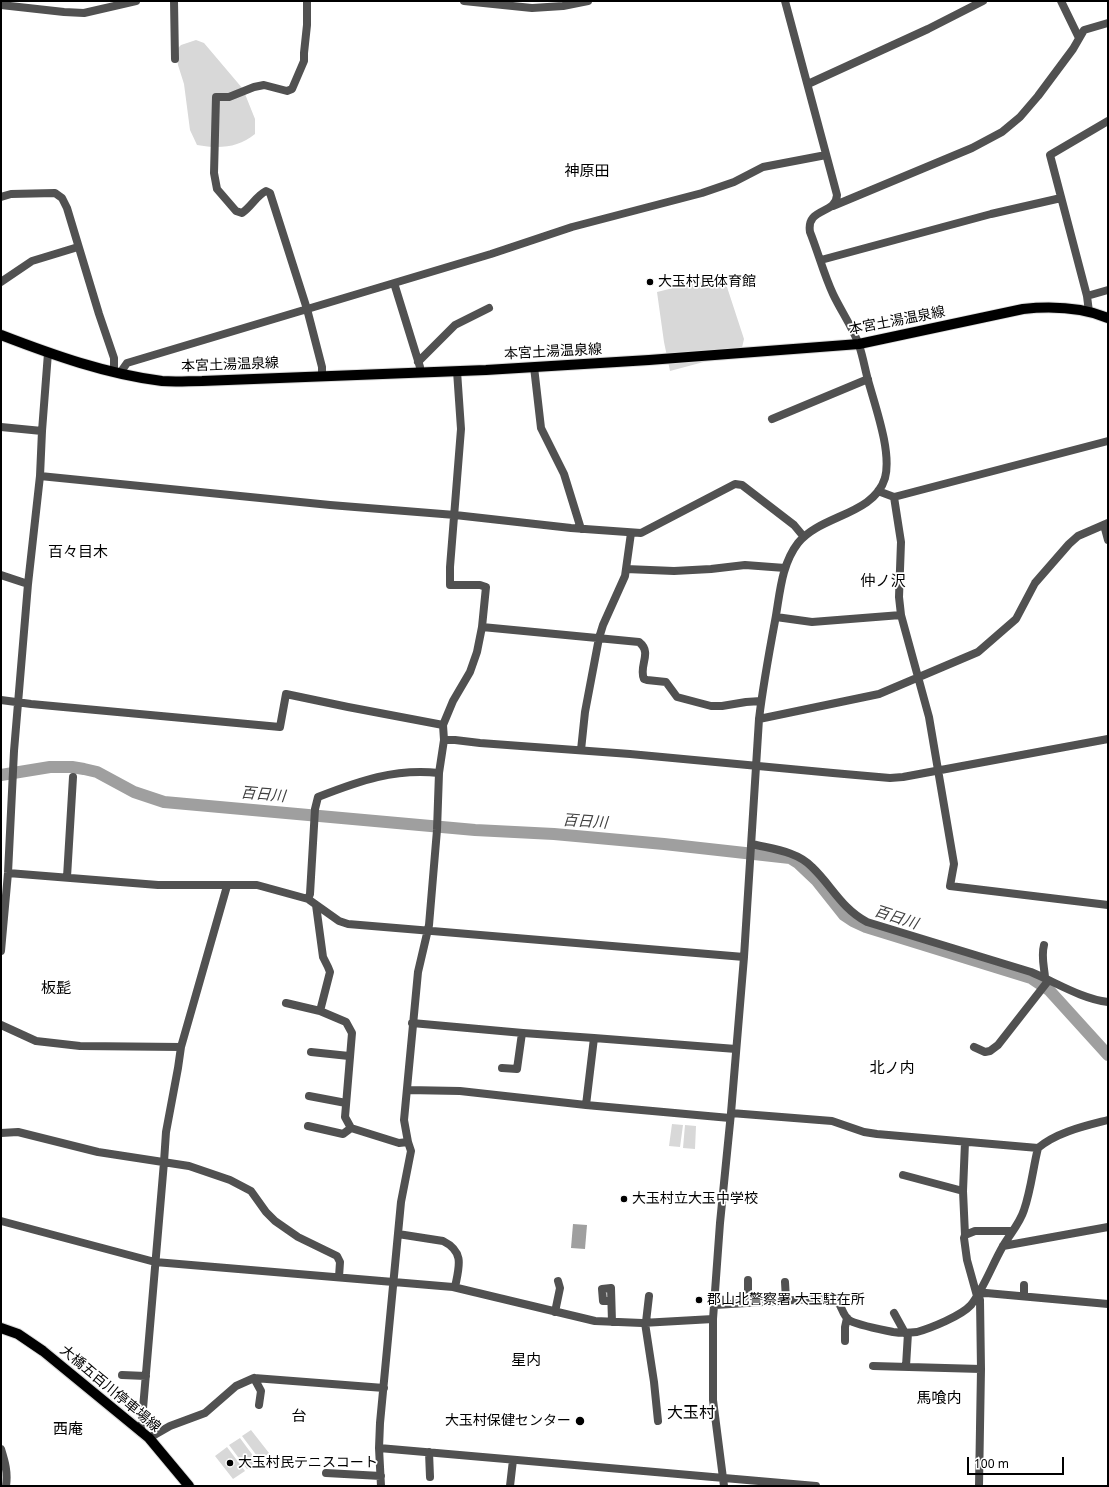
<!DOCTYPE html>
<html>
<head>
<meta charset="utf-8">
<style>
	body { margin:0 }
	#map { position:relative; width:1109px; height:1487px; overflow:hidden; background:#fff; font-family:"Noto Sans",sans-serif }
	canvas { display:block }
	.frame { position:absolute; inset:0; border:2px solid #000; pointer-events:none }
	.scale { position:absolute; left:967px; top:1457px; width:97px; height:18px; box-sizing:border-box; border:2px solid #000; border-top:0; padding-left:5px; font-size:12px; line-height:14px; white-space:nowrap; color:#000; -webkit-text-stroke:3px #fff; paint-order:stroke }
</style>
</head>
<body>
<div id="map">
<canvas width="1109" height="1487"></canvas>
<div class="frame"></div>
<div class="scale">100 m</div>
</div>
<script>
const context = document.querySelector('canvas').getContext('2d');
context.lineJoin = 'round';
function paint(path, color) { context.fillStyle = color; context.fill(path, 'evenodd'); }
function strokePath(path, color, width, dash) { context.strokeStyle = color; context.lineWidth = width; context.lineCap = dash ? 'butt' : 'round'; context.setLineDash(dash || []); context.stroke(path); }
function drawText(font, color, halo, rows, align = 'center') {
  context.font = font + ' "Noto Sans","Noto Sans JP",sans-serif'; context.lineWidth = 3.5; context.setLineDash([]); context.textBaseline = 'middle'; context.strokeStyle = halo; context.fillStyle = color; for (const [text, x, y, turn = 0] of rows) {
    context.save(); context.translate(x, y); context.rotate((+turn || 0) * Math.PI / 180); context.textAlign = isNaN(turn) ? turn : align; if (halo) context.strokeText(text, 0, 0); context.fillText(text, 0, 0); context.restore();
  }
}
paint(new Path2D(`
	M196 40 204 43 243 89 255 119V134C238 148 219 149 197 145L190 130 184 84 178 65 177 55 178 48 181 45Z
	M721 281 727 287 744 339 741 352 670 371 664 342 657 292 693 283Z
	M672 1124 683 1125 680 1147 669 1146Z
	M685 1125 696 1126 695 1149 683 1148Z
	M251 1430 269 1453 260 1460 242 1436Z
	M240 1438 257 1461 247 1469 229 1445Z
	M227 1447 245 1471 233 1479 215 1456Z`), '#d8d8d8');
paint(new Path2D(`
	M573 1224 587 1225 585 1249 571 1248Z`), '#9f9f9f');
strokePath(new Path2D(`
	M1 775 50 767H72L84 769 97 772 134 792 164 802 475 830 554 834 664 844 790 858 798 863 817 881 844 915 853 921 866 927 1031 978 1049 990 1108 1055`), '#9f9f9f', 12);
const major = new Path2D(`
	M1 335C53 355 106 374 162 381 175 382 189 381 202 381L486 370 649 360 859 344 1023 309C1052 306 1081 307 1108 318
	M1 1328 18 1334 43 1351 149 1438 189 1486`);
strokePath(major, '#dbdbdb', 12);
strokePath(new Path2D(`
	M174 1 175 59
	M307 1V25L304 53V61L292 89 287 91 264 85 254 87 229 97H216L214 173 217 189 236 211 242 213C252 206 256 196 266 191L270 193 307 309 322 367V376
	M464 1 532 8 563 6 588 1
	M1061 1 1079 38
	M1 5 64 12 84 13 136 1
	M808 84 928 29 983 1
	M1 197 11 194 55 193 62 198 67 208 99 314 114 358V371
	M833 206 972 148 1002 132 1020 117 1038 96 1073 49 1084 30 1108 23
	M821 260 991 214 1061 198
	M1 282 32 261 78 247
	M394 283 420 367 419 373
	M1087 296 1108 290
	M1089 312 1087 296 1050 155 1108 121
	M418 362 455 325 489 308
	M534 367 541 428 564 474 581 529
	M120 373 127 363 491 254 572 227 702 193 734 182 763 167 826 155
	M772 419 868 379
	M1 427 42 431
	M40 476 330 505 455 515 571 528 641 533 735 484 742 485 794 525 804 537
	M878 491 894 497 1108 441
	M894 497 901 542 899 597 901 615 929 717 954 864 950 886 1108 905
	M1104 525 1108 540
	M626 569 674 571 711 569 745 565 785 568
	M1 575 28 584
	M776 617 812 622 901 615
	M482 627 639 642C653 653 638 666 644 679L647 680 666 682 677 697 711 706H722L746 702 761 701
	M1 700 31 704 280 727 286 694 348 707 443 725
	M759 719 879 694 978 652 1016 619 1035 583 1069 544 1078 536 1108 523
	M444 740H455L480 743 630 754 833 773 890 778 903 777 1108 739
	M581 750 585 712 599 638 603 625 625 576 631 533
	M752 844C772 849 797 851 812 867 832 886 841 908 867 922L1031 972C1055 982 1082 999 1108 1002
	M8 873 158 885H257L308 899 339 921 348 924 744 957
	M67 877 73 777
	M308 899 310 894 315 809 318 797C359 781 395 768 439 773
	M316 905 323 957 328 967 330 972 320 1011 346 1022 352 1033 345 1117 351 1128 399 1143 408 1142
	M1044 945C1041 956 1044 966 1045 977
	M1 951 8 873 14 751 28 584 40 476 42 431 48 353
	M286 1003 320 1011
	M412 1023 523 1033 594 1038
	M1 1025 36 1041 80 1046 181 1047
	M974 1047 985 1052 990 1051 998 1045 1048 981
	M311 1052 349 1056
	M502 1068 517 1069 522 1033
	M407 1090 460 1091 586 1105 730 1118
	M309 1096 346 1103
	M586 1105 594 1038 736 1049
	M731 1113 832 1121 864 1132 877 1134 1038 1148
	M308 1126 343 1134 351 1128
	M1 1133 18 1132 98 1152 189 1166 230 1180 251 1191 266 1212 275 1221 298 1237 337 1256 340 1262 339 1277
	M965 1142 963 1191 965 1235
	M903 1175 963 1191
	M1 1221 155 1262 167 1263 453 1287 595 1321 642 1323 713 1319
	M398 1234 443 1241C465 1252 459 1267 455 1287
	M1003 1246 1108 1227
	M748 1280V1303
	M785 1282 786 1300
	M978 1294 980 1300 981 1369 979 1486
	M978 1294 986 1293 1108 1304
	M977 1296 967 1260 964 1238 965 1235 975 1231H1012
	M1024 1296V1285
	M611 1301H603L602 1289 611 1288 612 1322
	M715 1305 827 1298C844 1299 839 1312 849 1320 856 1325 884 1330 893 1332 900 1333 909 1333 917 1332 931 1328 961 1316 971 1305 984 1288 992 1265 1003 1246 1010 1234 1020 1223 1024 1210 1031 1190 1033 1168 1038 1148 1057 1132 1085 1126 1108 1120
	M555 1312 560 1288 558 1281
	M894 1313 905 1333
	M646 1322 649 1296
	M645 1323 654 1382 658 1421
	M845 1341V1327L847 1318
	M873 1366 981 1369
	M906 1366 908 1333
	M122 1375 146 1376
	M254 1378 261 1391 259 1405
	M141 1432 164 1162 166 1132 178 1068 181 1047 227 886
	M149 1438 170 1426 205 1413 236 1386 254 1378 384 1388
	M379 1448 816 1486
	M1 1449C5 1462 8 1472 6 1486
	M429 1452 430 1477
	M326 1473 381 1476
	M381 1486 379 1448 380 1423 401 1202 411 1151 408 1142 404 1120 406 1099 418 972 429 925 437 830 439 773 444 740 443 725 453 701 470 672 477 652 482 627 486 587 480 585H450V567L461 429 457 371
	M510 1486 513 1460
	M724 1486 713 1400V1319L720 1223 731 1113 744 957 759 719C763 686 769 653 775 621 780 594 781 565 798 543 820 515 874 515 885 478 892 452 875 406 868 380 865 369 863 357 859 345 853 328 841 311 833 294 824 275 818 252 810 232 806 207 836 215 837 195L785 1`), '#515151', 8);
strokePath(major, '#000', 10);
for (const [x, y, r, color] of [
	[650,282,4,"#000"],
	[624,1199,4,"#000"],
	[699,1300,4,"#000"],
	[580,1421,5,"#000"],
	[230,1463,4,"#000"]
]) { const dot = new Path2D(); dot.arc(x, y, r, 0, 2 * Math.PI); context.fillStyle = color; context.fill(dot); strokePath(dot, '#fff', 1.5); }
drawText('14px', '#000', '#fff', [
	["大玉村民体育館",658,282],
	["大玉村立大玉中学校",632,1199],
	["郡山北警察署 大玉駐在所",707,1300],
	["大玉村保健センター",571,1421,"right"],
	["大玉村民テニスコート",238,1463]
], 'left');
drawText('14px', '#000', '#fff', [
	["本宮土湯温泉線",897,321,-11],
	["本宮土湯温泉線",553,352,-3],
	["本宮土湯温泉線",230,365,-2],
	["大橋五百川停車場線",110,1389,40]
]);
drawText('15px', '#000', '#fff', [
	["神原田",587,172],
	["百々目木",78,553],
	["仲ノ沢",883,582],
	["板髭",56,989],
	["北ノ内",892,1069],
	["星内",526,1361],
	["馬喰内",939,1399],
	["台",299,1417],
	["西庵",68,1430]
]);
drawText('italic 15px', '#404040', '#fff', [
	["百日川",263,795,5],
	["百日川",585,822,4],
	["百日川",896,918,18]
]);
drawText('16px', '#000', '#fff', [
	["大玉村",691,1413]
]);
</script>
</body>
</html>
